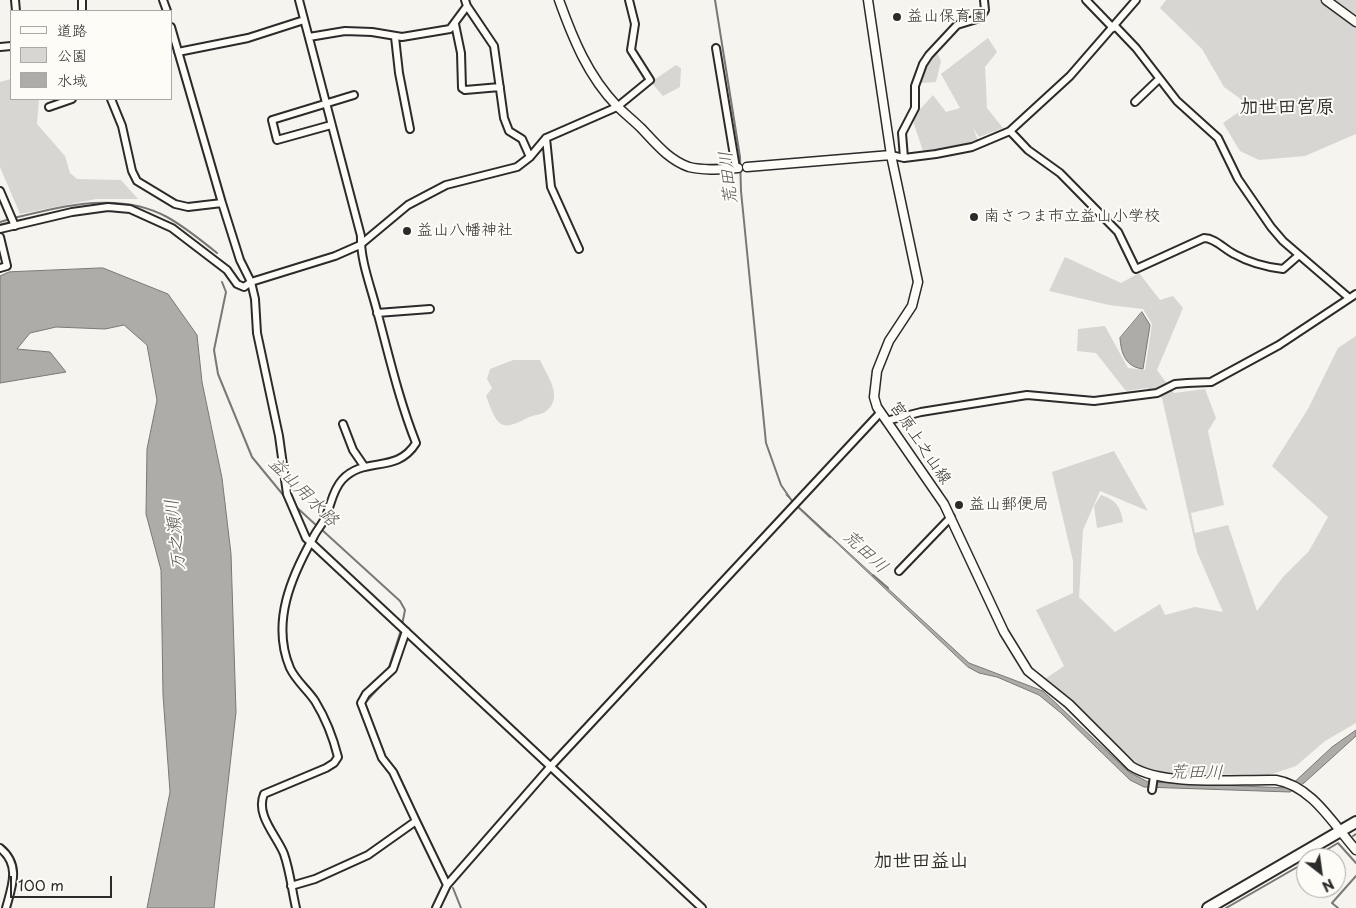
<!DOCTYPE html>
<html>
<head>
<meta charset="utf-8">
<style>
	body { margin:0 }
	#map { position:relative; width:1356px; height:908px; overflow:hidden; background:#f5f4ef; font-family:"Playpen Sans","Klee One",sans-serif }
	canvas { display:block }
	.legend { position:absolute; left:10px; top:10px; width:162px; height:90px; box-sizing:border-box; background:#fdfcf7; border:1px solid #a9a8a5; margin:0; padding:6px 9px; list-style:none; font-size:15px; color:#2b2b2b }
	.legend li { display:flex; align-items:center; gap:10px; height:25px }
	.legend b { width:25px; border:1px solid #a9a8a5 }
	.north { position:absolute; left:1296px; top:848px; width:50px; height:50px; box-sizing:border-box; background:#fdfcf7; border:1px solid #a9a8a5; border-radius:50%; rotate:150deg; font-size:14px; font-weight:700; line-height:20px; text-align:center; color:#2b2b2b }
	.north::after { content:''; display:block; margin:auto; width:18px; height:22px; background:#2b2b2b; clip-path:polygon(50% 0,100% 100%,50% 72%,0 100%) }
	.scale { position:absolute; left:10px; top:876px; width:102px; height:22px; box-sizing:border-box; border:2px solid #2b2b2b; border-top:0; padding-left:6px; font-size:15px; line-height:18px; white-space:nowrap; color:#2b2b2b; -webkit-text-stroke:4px #fdfcf7; paint-order:stroke }
</style>
</head>
<body>
<div id="map">
<canvas width="1356" height="908"></canvas>
<ul class="legend">
<li><b style="height:6px;background:#fdfcf7"></b>道路</li>
<li><b style="height:14px;background:#d7d6d2"></b>公園</li>
<li><b style="height:14px;background:#adaca9"></b>水域</li>
</ul>
<div class="north">N</div>
<div class="scale">100 m</div>
</div>
<script>
const context = document.querySelector('canvas').getContext('2d');
context.lineJoin = 'round';
function paint(path, color) { context.fillStyle = color; context.fill(path, 'evenodd'); }
function strokePath(path, color, width, dash) { context.strokeStyle = color; context.lineWidth = width; context.lineCap = dash ? 'butt' : 'round'; context.setLineDash(dash || []); context.stroke(path); }
function drawText(font, color, halo, rows, align = 'center') {
  context.font = font + ' "Playpen Sans","Klee One",sans-serif'; context.lineWidth = 4; context.setLineDash([]); context.textBaseline = 'middle'; context.strokeStyle = halo; context.fillStyle = color; for (const [text, x, y, turn = 0] of rows) {
    context.save(); context.translate(x, y); context.rotate((+turn || 0) * Math.PI / 180); context.textAlign = isNaN(turn) ? turn : align; if (halo) context.strokeText(text, 0, 0); context.fillText(text, 0, 0); context.restore();
  }
}
paint(new Path2D(`
	M1166 0H1356V134L1305 156 1259 160 1240 151 1223 123 1249 105 1224 87 1202 49 1160 8Z
	M988 38 997 52 985 67 987 108 1003 128 979 137 973 128 978 140 947 148 923 151 912 118 933 95 946 112 960 108 941 74Z
	M937 52 941 61 936 82 920 83 930 57Z
	M676 65 681 68 680 87 663 96 651 82Z
	M11 79V99H39L37 124 65 156 70 173 77 179 121 180 138 199H96L20 214 0 167V82Z
	M1065 257 1121 283 1139 273 1160 300 1173 296 1183 308 1157 370 1174 393 1205 389 1216 418 1208 431 1224 505 1191 513 1195 533 1228 525 1257 611 1283 577 1309 551 1328 517 1272 466 1308 409 1338 348 1356 336V723L1325 741 1296 766 1269 775 1154 774 1146 771 1045 679 1064 666 1036 610 1073 593V561L1052 472 1114 451 1148 511 1100 491 1083 530 1079 597 1115 632 1160 604 1165 615 1195 607 1223 612 1197 552 1162 398 1147 388 1126 391 1096 353 1077 351 1078 329 1105 326 1128 368 1145 370 1152 324 1143 309 1109 305 1049 291Z
	M513 360H540C547 376 565 398 545 412 540 415 533 415 527 418 519 422 509 428 501 424 494 420 489 403 486 396L492 388 487 379 490 369Z
	M1101 495C1115 499 1121 507 1123 522L1097 528 1094 506Z`), '#d7d6d2');
const water = new Path2D(`
	M103 268 168 294 197 335 202 382 222 478 231 554 236 712 214 908H147L170 792 163 695 161 570 146 514 147 449 157 400 147 345 124 325 105 329 56 327 30 333 17 349 50 352 66 372 0 383V276L9 272Z
	M1142 312 1150 325 1143 369C1126 367 1121 354 1120 338Z
	M786 495 969 663 1043 691 1129 772 1148 782 1288 788 1332 747 1356 730V736L1304 783 1290 792 1144 787 1130 780 1061 713 1039 695 997 677 979 673 968 667Z`);
paint(water, '#adaca9');
strokePath(water, '#797877', 1);
strokePath(new Path2D(`
	M715 0 740 157 741 191 766 443 781 485 792 501
	M14 218C63 206 120 191 167 217 185 227 201 240 217 253
	M0 222 10 219
	M222 282 226 292 214 350 218 374 252 457 284 496
	M293 504 317 526
	M797 506 830 537
	M321 529 400 601 405 610 402 625
	M873 575 888 588
	M389 667 401 630
	M384 682 365 703 385 756 397 771 446 876
	M1353 836 1356 834
	M1313 858 1338 843 1356 863
	M453 888 461 908
	M1226 908 1306 862
	M1338 908 1332 903 1356 876`), '#797877', 2);
const minor = new Path2D(`
	M15 0 16 11
	M82 0V11
	M163 0 167 11
	M1086 0 1113 28
	M467 6 494 46 504 118 509 131 522 139 530 157
	M455 24 461 53 462 88 465 90 500 87
	M1115 26 1136 48 1177 101 1218 138 1238 179 1271 227 1283 241 1348 297
	M171 27 222 203 240 260 251 282 255 299 257 333 279 436 287 494 306 538 702 908
	M309 37 345 31 372 32 402 37 450 29 467 6 465 0
	M395 37 399 73 410 129
	M0 47 11 46
	M716 48 736 168
	M178 52 248 38 304 20
	M111 99 122 126 132 171 137 181 175 204 188 207 222 203
	M1135 102 1159 79
	M49 107 72 99
	M331 125 277 140 272 120 354 95
	M1010 131 1028 150 1060 173 1118 232 1136 269 1204 238C1215 238 1224 249 1234 254 1250 263 1265 267 1283 269L1299 255
	M546 138 551 187 579 249
	M891 155 904 158 936 154 972 147 1010 131 1070 76 1136 0
	M904 158 902 133 915 108V86L923 64 929 55 957 25 980 18 985 10 984 0
	M0 191 15 226
	M0 229 72 212 108 207 130 209 172 228 227 270 237 284 244 287 251 282 335 256 360 245 408 205 446 185 517 167 530 157 546 138 617 107 650 80 631 50 635 24 629 0
	M0 237 7 266 0 268
	M377 313 430 309
	M886 421 921 412 1027 395 1094 401 1157 393 1175 384 1187 383 1211 382 1279 345 1356 294
	M343 424 353 450 364 466
	M899 571 951 517
	M1152 790 1154 776
	M416 821 447 885
	M0 848C21 865 12 886 6 908
	M291 886 315 879 368 855 416 821 393 772 382 758 361 703 366 694 393 669 406 631
	M296 908C292 891 290 871 284 854 277 836 255 815 264 794L326 768 334 763 338 757C333 737 326 719 315 701 307 689 296 681 290 668 271 623 291 577 313 538 316 531 322 525 325 518 331 506 332 491 342 480 365 455 396 475 416 443 399 400 389 356 377 311 371 287 360 260 361 236L299 0
	M436 908 447 885 551 766 880 413`);
const tertiary = new Path2D(`
	M559 0C573 39 588 76 617 106 625 114 634 121 642 129 656 144 669 160 689 167 705 171 722 169 738 168
	M868 0 891 155 918 282 912 306 889 341 877 371 874 397 877 407 944 504 1004 632 1028 671 1069 704 1131 766C1163 787 1237 779 1276 780 1312 786 1333 824 1356 850
	M1326 0 1356 22
	M747 167 891 155`);
const primary = new Path2D(`
	M1208 908 1356 822`);
strokePath(minor, '#2b2b2b', 10);
strokePath(tertiary, '#2b2b2b', 11);
strokePath(primary, '#2b2b2b', 14);
strokePath(minor, '#fdfcf7', 6);
strokePath(tertiary, '#fdfcf7', 8);
strokePath(primary, '#fdfcf7', 10);
for (const [x, y, r, color] of [
	[897,17,5,"#2b2b2b"],
	[974,217,5,"#2b2b2b"],
	[407,231,5,"#2b2b2b"],
	[959,505,5,"#2b2b2b"]
]) { const dot = new Path2D(); dot.arc(x, y, r, 0, 2 * Math.PI); context.fillStyle = color; context.fill(dot); strokePath(dot, '#fdfcf7', 2); }
drawText('16px', '#2b2b2b', '#fdfcf7', [
	["益山保育園",907,17],
	["南さつま市立益山小学校",984,217],
	["益山八幡神社",417,231],
	["益山郵便局",969,505]
], 'left');
drawText('16px', '#2b2b2b', '#fdfcf7', [
	["宮原上之山線",920,443,56]
]);
drawText('italic 18px', '#585857', '#fdfcf7', [
	["荒田川",729,178,-96],
	["益山用水路",303,492,45],
	["万之瀬川",176,535,-96],
	["荒田川",865,552,43],
	["荒田川",1196,773,1]
]);
drawText('bold 19px', '#2b2b2b', '#fdfcf7', [
	["加世田宮原",1287,108],
	["加世田益山",921,862]
]);
</script>
</body>
</html>
